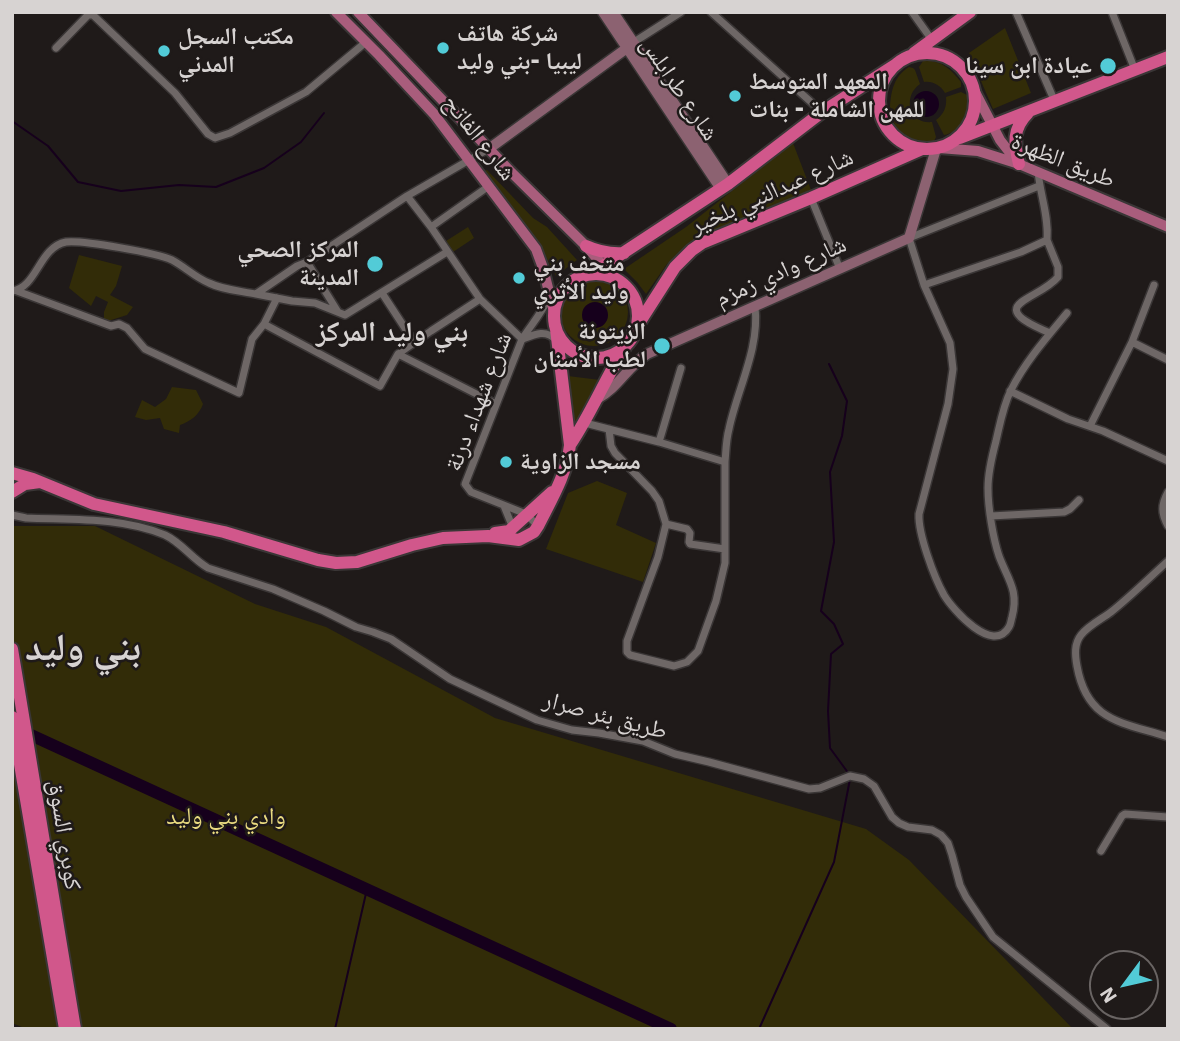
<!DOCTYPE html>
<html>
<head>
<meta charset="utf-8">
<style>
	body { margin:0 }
	#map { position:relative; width:1180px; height:1041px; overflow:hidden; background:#1f1a19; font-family:"IBM Plex Sans",sans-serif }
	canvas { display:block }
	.frame { position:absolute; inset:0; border:14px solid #d7d3d2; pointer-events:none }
	.north { position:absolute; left:1089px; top:950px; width:70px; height:70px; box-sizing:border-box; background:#1f1a19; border:2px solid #696463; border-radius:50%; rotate:237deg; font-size:19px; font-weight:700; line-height:28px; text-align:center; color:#d7d3d2 }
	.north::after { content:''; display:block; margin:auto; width:24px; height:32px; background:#52cbd7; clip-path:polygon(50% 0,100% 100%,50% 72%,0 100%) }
</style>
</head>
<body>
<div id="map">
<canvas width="1180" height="1041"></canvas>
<div class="frame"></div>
<div class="north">N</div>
</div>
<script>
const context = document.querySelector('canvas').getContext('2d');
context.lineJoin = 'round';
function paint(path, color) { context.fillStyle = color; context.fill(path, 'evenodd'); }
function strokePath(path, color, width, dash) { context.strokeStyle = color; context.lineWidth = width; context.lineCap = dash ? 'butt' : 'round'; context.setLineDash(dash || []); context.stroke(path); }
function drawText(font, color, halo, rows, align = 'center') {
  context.font = font + ' "IBM Plex Sans","Noto Naskh Arabic",sans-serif'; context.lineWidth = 5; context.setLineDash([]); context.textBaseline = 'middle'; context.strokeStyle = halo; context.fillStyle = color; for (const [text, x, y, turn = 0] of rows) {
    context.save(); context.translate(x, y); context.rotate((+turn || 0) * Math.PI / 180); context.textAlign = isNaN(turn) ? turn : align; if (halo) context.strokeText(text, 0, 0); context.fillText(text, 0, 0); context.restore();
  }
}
paint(new Path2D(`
	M1005 28 1031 93 993 109 969 53Z
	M923 61C940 59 951 69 961 82V87L945 93C940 85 933 81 924 82L919 67Z
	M909 67 913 68 915 70 920 84C912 90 909 97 910 107L894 111 890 107C891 91 894 76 909 67Z
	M961 92 967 95C970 111 960 133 944 135L936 120C944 114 947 107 946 97Z
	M910 110C915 119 922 123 932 122L936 137 934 141C918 143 893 135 893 116Z
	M793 143 811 190 720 229 684 249 667 264 646 294 637 282 624 269 686 227Z
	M487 170 533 218 547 227 577 260 556 276 540 245 484 171Z
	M468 227 474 238 453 252 446 241Z
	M79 255 122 266 116 286 110 295 133 307 127 315 108 321 104 320V312L108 302 96 296 91 306 69 288Z
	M560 312a34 34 0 1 1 68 0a34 34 0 1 1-68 0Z
	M568 376 600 380 575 426Z
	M172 387 196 390 203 404C199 415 191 421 180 425L179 433 164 429 160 418 146 420 135 417 142 400 155 407 166 399Z
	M597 481 627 493 616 525 656 543 643 582 546 549 568 493Z
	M12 526H95L255 604 326 627 495 718 866 829 909 860 1073 1029H27L12 1023Z`), '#322c08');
paint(new Path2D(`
	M913 104a13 13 0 1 1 26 0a13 13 0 1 1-26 0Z
	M582 315a13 13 0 1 1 26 0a13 13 0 1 1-26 0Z`), '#16001c');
strokePath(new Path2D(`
	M12 121 48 146 78 182 121 191 179 185 216 187 264 168 301 142 324 113
	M829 364 847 401 842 436 830 472 834 542 821 611 834 624 843 644 831 654 828 711 830 748 849 774
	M335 1029 367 889
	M759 1029 834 862 850 779`), '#16001c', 2);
strokePath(new Path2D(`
	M20 730 671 1029`), '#16001c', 12);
const street = new Path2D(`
	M711 12 822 112
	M912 12 932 40
	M1016 12 1055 102
	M1112 12 1135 70
	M631 44 681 12
	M56 48 88 15H93L175 93 208 134 215 138 230 133 306 92 366 42
	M1039 186 909 238 924 285 950 343 953 369 948 404 919 514C918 534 934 577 944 595 953 610 993 655 1009 627 1011 624 1011 620 1012 617 1019 590 1008 580 999 556 993 538 988 508 988 488 988 473 992 456 996 441 1000 424 1003 406 1011 390 1025 362 1047 337 1067 313
	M407 196 431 227 480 299 522 339
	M811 198 840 269
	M431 227 489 186
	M1047 240 1058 267V277C1038 301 980 304 1050 333
	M307 262 338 312
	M924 285 1021 252 1047 240C1049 216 1040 195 1038 171
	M1154 285 1132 342 1168 360
	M12 291C37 288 39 247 66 242 83 240 157 253 172 260 185 267 196 278 209 283 223 290 241 291 256 294L297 266 307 262 407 196 490 148
	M17 291 111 326 119 324 127 328 145 349 239 393 252 339 264 324 277 298
	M382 293 414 342
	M256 294 292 301 315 303 345 315 447 252
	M264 324 380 386 398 354 431 331 480 299
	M523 339C535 334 546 329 556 340
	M398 354 496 404
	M1010 391 1068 419 1103 431 1168 461
	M585 423 659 442 725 462C726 451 726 440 729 429 737 390 760 348 755 307
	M1090 426 1132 342
	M609 429 611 446 615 453 652 491 659 501 666 524 658 557 627 641V652L630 655 674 666 687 662 698 651 716 601 725 563V462
	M659 442 681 368
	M1168 492C1161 505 1161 513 1168 526
	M504 506 513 528
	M12 515 26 518C72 520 122 517 165 535 182 543 192 559 208 568L273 589 324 611 356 627 373 632 391 639 450 679 537 720 572 730 599 733 643 741 675 754 709 762 809 789 820 788 850 776 864 779 874 786 892 817 899 823 908 827 932 830 941 835 948 843 952 855 960 885 966 897 993 937 1107 1029
	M991 516 1064 512 1070 509 1079 500
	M666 524 687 529 690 533 689 542 690 544 725 549
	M538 526 526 514 471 492 465 484 522 339C531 325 542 313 549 297
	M1168 561C1149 578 1131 596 1111 612 1102 619 1089 625 1081 635 1074 644 1075 655 1077 666 1087 722 1122 722 1168 737
	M1101 851 1122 816 1125 814 1168 817`);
const secondary = new Path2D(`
	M603 12 721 189
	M613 12 728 184
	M490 148 627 48
	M597 399C618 388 627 367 647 354L909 238 936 149`);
const primary = new Path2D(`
	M336 12 379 55 434 114 536 249 543 268 554 312
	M358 12 510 171 586 246 614 278
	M972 86 1000 140 1017 162
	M939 148 978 151 1019 164 1168 227`);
const highway = new Path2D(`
	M914 53 970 12
	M879 101a48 48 0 1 1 96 0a48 48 0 1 1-96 0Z
	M960 138 1168 57
	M1019 164C1014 144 1012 129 1028 113
	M586 246C599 252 610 254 624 253
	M591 274 728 184 822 112 895 65
	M554 316a42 42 0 1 1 84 0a42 42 0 1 1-84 0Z
	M634 331 675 267 692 250 702 243 811 198 922 149
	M570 445C591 414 605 379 625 347
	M12 473 33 479 94 504 224 532 318 560 336 563 357 562 412 545 443 538 488 536 519 540 534 532 538 526C551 500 567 474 570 445L556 329
	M12 492 25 484 40 482
	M495 533 509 531 552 492
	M12 649 75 1029
	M12 717 65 1029`);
strokePath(street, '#3a3636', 10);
strokePath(secondary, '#3a3636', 13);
strokePath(primary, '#3a3636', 14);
strokePath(highway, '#3a3636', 16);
strokePath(street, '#6e6766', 7);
strokePath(secondary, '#8c6271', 10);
strokePath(primary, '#a95d7c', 10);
strokePath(highway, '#d1578b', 12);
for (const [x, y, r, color] of [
	[443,48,7,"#52cbd7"],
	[164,51,7,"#52cbd7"],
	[1108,66,9,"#52cbd7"],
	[735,96,7,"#52cbd7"],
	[375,264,9,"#52cbd7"],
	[519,278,7,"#52cbd7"],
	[662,346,9,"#52cbd7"],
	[506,462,7,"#52cbd7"]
]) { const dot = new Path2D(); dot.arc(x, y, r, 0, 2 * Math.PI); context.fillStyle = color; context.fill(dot); strokePath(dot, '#1f1a19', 2.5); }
drawText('bold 24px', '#d7d3d2', '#1f1a19', [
	["شركة هاتف",457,34],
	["ليبيا -بني وليد",457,62],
	["مكتب السجل",178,37],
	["المدني",178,65],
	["عيادة ابن سينا",1092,66,"right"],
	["المعهد المتوسط",749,82],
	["للمهن الشاملة - بنات",749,110],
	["المركز الصحي",359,250,"right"],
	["المدينة",359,278,"right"],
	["متحف بني",533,264],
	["وليد الأثري",533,292],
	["الزيتونة",646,332,"right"],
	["لطب الأسنان",646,360,"right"],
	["مسجد الزاوية",520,462]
], 'left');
drawText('24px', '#d7d3d2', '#1f1a19', [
	["شارع طرابلس",679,89,56],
	["شارع الفاتح",479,138,52],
	["طريق الظهرة",1063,161,22],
	["شارع عبدالنبي بلخير",772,192,-24],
	["شارع وادي زمزم",781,272,-24],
	["شارع شهداء درنة",479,402,-69],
	["طريق بئر صرار",605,716,15],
	["كوبري السوق",64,835,81]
]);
drawText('24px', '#eadb80', '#1f1a19', [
	["وادي بني وليد",226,817]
]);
drawText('bold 28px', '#d7d3d2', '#1f1a19', [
	["بني وليد المركز",392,333]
]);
drawText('bold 38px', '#d7d3d2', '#1f1a19', [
	["بني وليد",83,649]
]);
</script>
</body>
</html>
